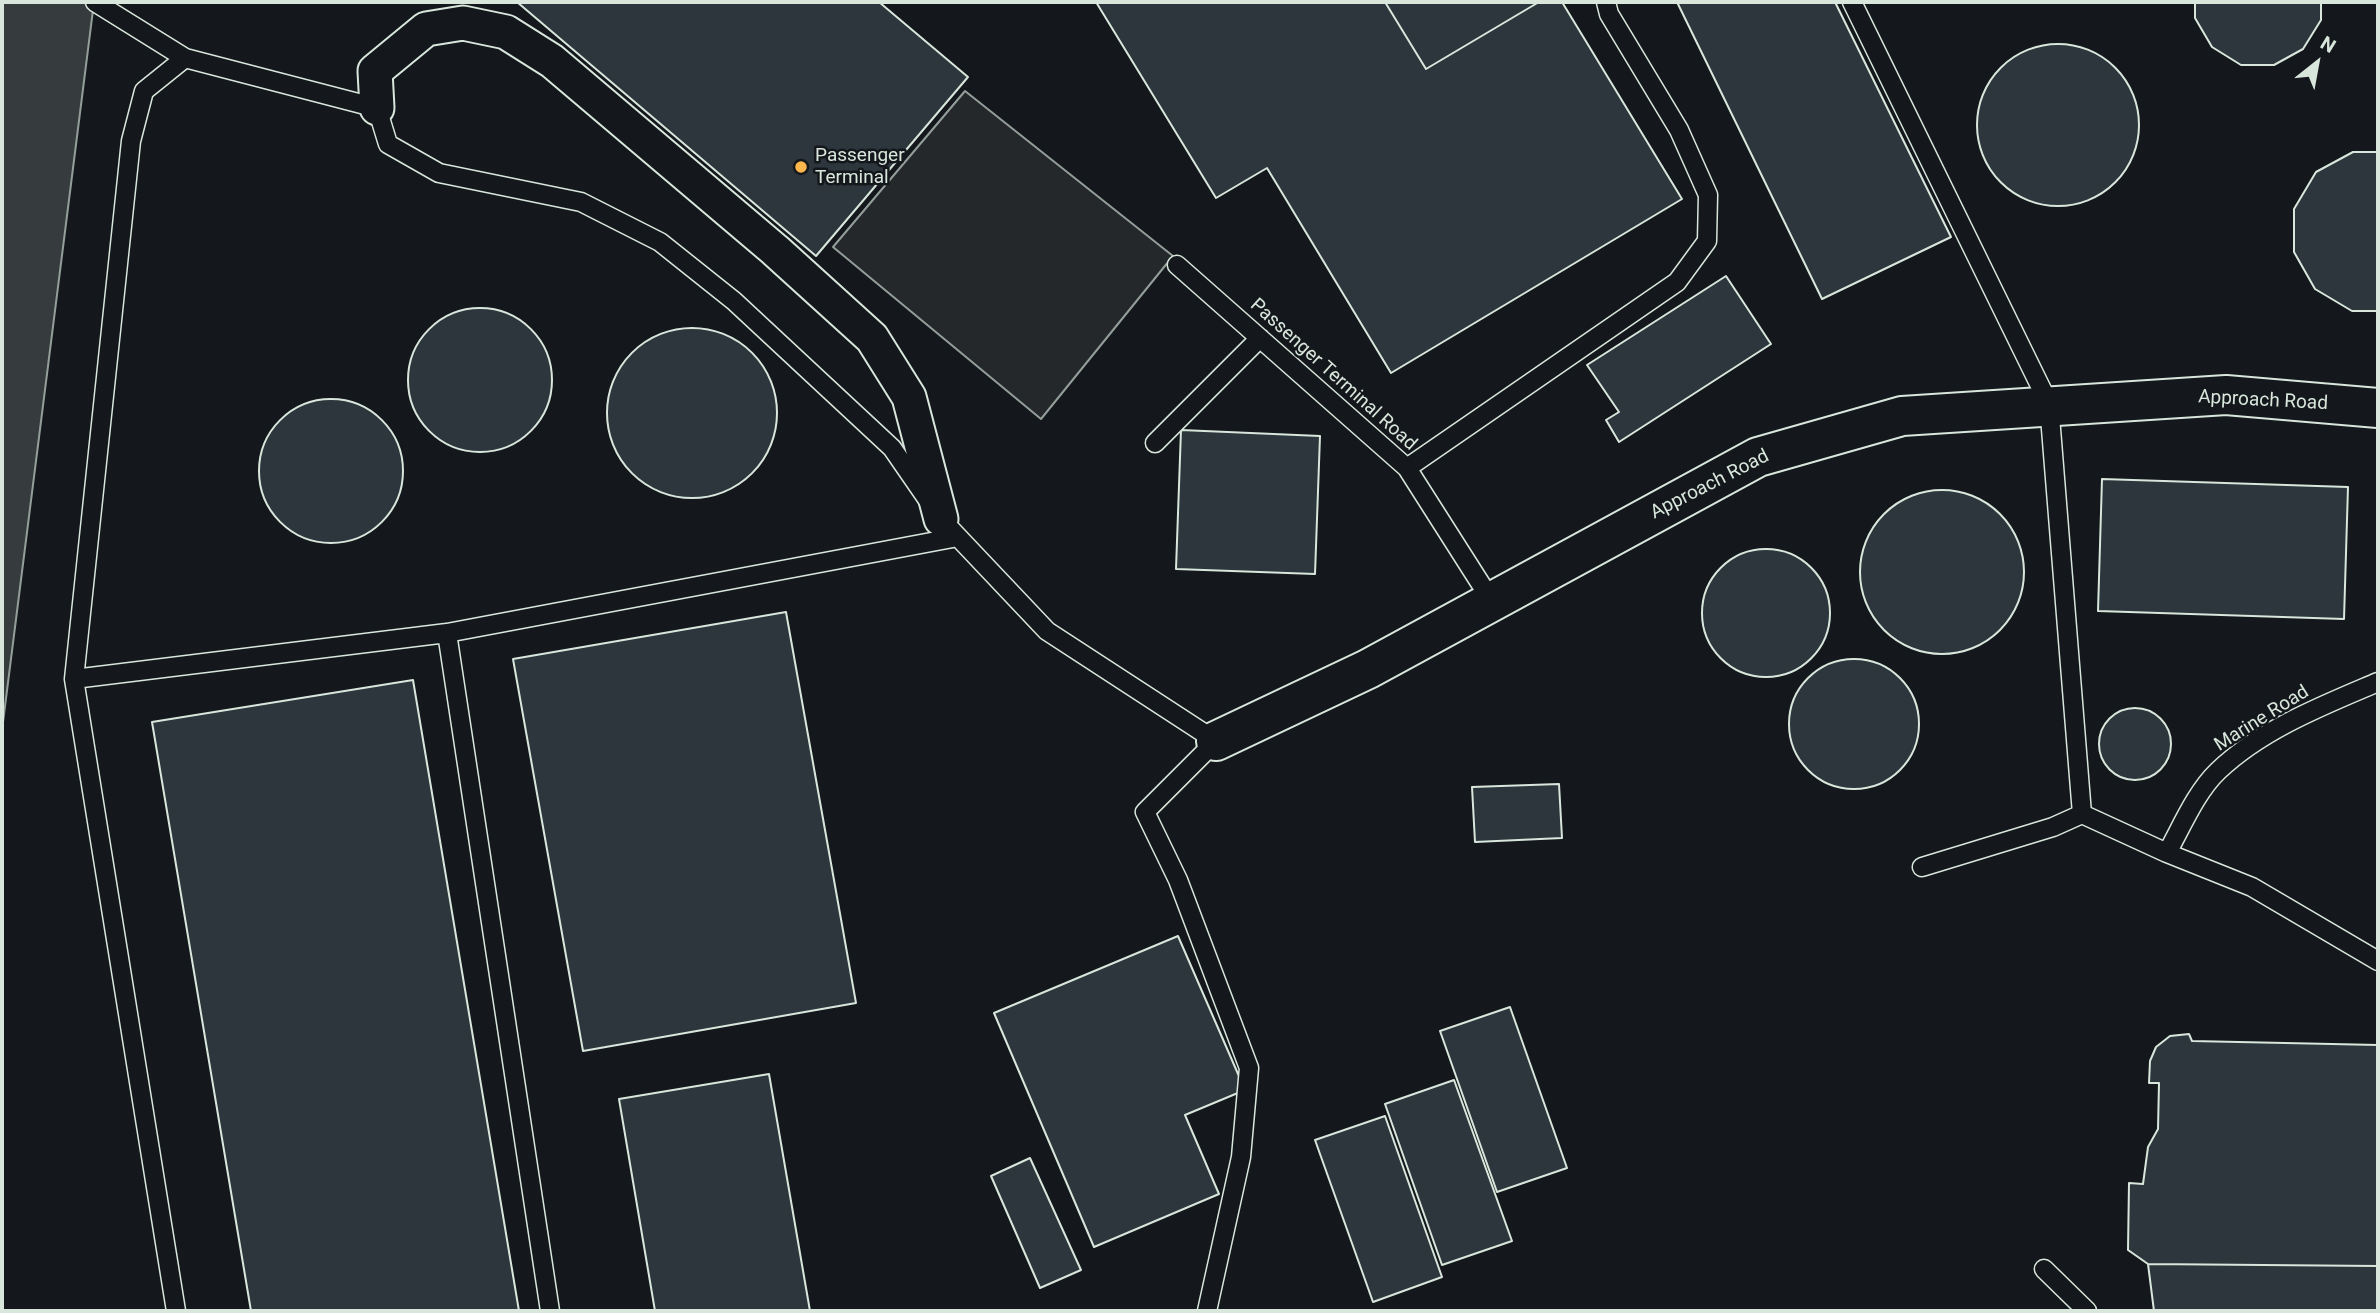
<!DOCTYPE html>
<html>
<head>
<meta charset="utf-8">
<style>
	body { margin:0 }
	#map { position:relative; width:2380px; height:1313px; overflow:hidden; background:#14181c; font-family:Roboto,sans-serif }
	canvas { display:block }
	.frame { position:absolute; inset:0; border:4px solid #d8e6dc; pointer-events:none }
	.north { position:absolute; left:2282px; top:28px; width:70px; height:70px; -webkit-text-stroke:5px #14181c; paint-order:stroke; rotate:31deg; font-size:19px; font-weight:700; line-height:28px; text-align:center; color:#d8e6dc }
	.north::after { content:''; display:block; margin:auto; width:24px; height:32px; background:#d8e6dc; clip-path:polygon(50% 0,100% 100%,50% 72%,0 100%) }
</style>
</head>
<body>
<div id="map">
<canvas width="2380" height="1313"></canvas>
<div class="frame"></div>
<div class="north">N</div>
</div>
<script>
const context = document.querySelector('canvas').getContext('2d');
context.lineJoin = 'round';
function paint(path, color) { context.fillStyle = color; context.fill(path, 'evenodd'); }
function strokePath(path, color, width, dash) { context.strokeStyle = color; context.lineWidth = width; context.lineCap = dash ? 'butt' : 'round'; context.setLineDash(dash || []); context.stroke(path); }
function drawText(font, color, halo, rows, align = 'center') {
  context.font = font + ' Roboto,sans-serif'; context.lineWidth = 5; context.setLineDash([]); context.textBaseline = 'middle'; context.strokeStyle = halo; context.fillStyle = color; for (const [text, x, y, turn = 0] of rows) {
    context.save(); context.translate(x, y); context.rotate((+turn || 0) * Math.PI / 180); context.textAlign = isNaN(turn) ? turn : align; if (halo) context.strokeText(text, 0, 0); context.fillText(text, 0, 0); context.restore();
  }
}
const parking = new Path2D(`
	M965 91 1173 256 1041 419 833 247Z`);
paint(parking, '#24282b');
strokePath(parking, '#939e99', 2);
const water = new Path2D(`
	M2 2H94L2 730Z`);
paint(water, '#363b3e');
strokePath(water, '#939e99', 2);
const building = new Path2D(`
	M517 2H879L968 77 816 256Z
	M1096 2H1385L1426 69 1539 2H1562L1682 199 1391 373 1267 168 1216 198Z
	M1385 2H1539L1426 69Z
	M1677 2H1835L1951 237 1822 299Z
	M2195 2H2321V20L2303 49 2274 65H2241L2212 47 2195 18Z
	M1977 125a81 81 0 1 1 162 0a81 81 0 1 1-162 0Z
	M2353 152H2378V311H2352L2315 289 2294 252V209L2316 172Z
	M1726 276 1771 344 1619 442 1606 420 1619 412 1587 365Z
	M408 380a72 72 0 1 1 144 0a72 72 0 1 1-144 0Z
	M607 413a85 85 0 1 1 170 0a85 85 0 1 1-170 0Z
	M259 471a72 72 0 1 1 144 0a72 72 0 1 1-144 0Z
	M1181 430 1320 436 1315 574 1176 569Z
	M2102 479 2348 487 2344 619 2098 611Z
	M1860 572a82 82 0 1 1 164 0a82 82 0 1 1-164 0Z
	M1702 613a64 64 0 1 1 128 0a64 64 0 1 1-128 0Z
	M786 612 856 1003 583 1051 513 659Z
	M1789 724a65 65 0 1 1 130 0a65 65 0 1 1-130 0Z
	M413 680 519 1311H251L152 722Z
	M2099 744a36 36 0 1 1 72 0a36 36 0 1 1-72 0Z
	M1559 784 1562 838 1475 842 1472 787Z
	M1178 936 1245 1090 1185 1115 1219 1194 1094 1247 994 1013Z
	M1510 1007 1567 1168 1497 1192 1440 1031Z
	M2189 1034 2192 1041 2378 1045V1266L2148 1264 2128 1250 2129 1183 2143 1184 2148 1147 2158 1129 2159 1083H2149L2150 1061 2156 1047 2170 1036Z
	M769 1074 810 1311H655L619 1099Z
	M1454 1080 1512 1241 1442 1265 1385 1104Z
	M1385 1116 1442 1277 1373 1302 1315 1140Z
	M1030 1158 1081 1270 1040 1288 991 1176Z
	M2148 1264 2378 1266V1311H2154Z`);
paint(building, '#2c363c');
strokePath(building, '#d8e6dc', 2);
const lane = new Path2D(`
	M95 2 185 58
	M1852 2 2049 404 2082 814
	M1177 265 1407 468 1491 600
	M1155 443 1260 338
	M1407 468 1677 282 1707 241 1708 195 1679 130 1609 14 1606 2
	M447 633 550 1311
	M74 679 447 633 958 537
	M2167 853C2182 826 2196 792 2218 771 2262 729 2324 705 2378 682
	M1922 867 2053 827 2082 814 2167 853 2252 887 2378 961
	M2044 1269 2087 1311
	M176 1311 74 679 131 141 144 91 185 58 377 108 388 144 439 173 581 202 660 242 734 301 892 448 941 519 1047 631 1216 741 1145 812 1178 880 1249 1068 1241 1157 1207 1311`);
const street = new Path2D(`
	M377 108 375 71 426 29 463 23 506 32 552 61 775 250 872 338 909 397 941 519`);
const secondary = new Path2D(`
	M1216 741 1368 669 1758 457 1902 416 2226 395 2378 408`);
strokePath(lane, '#d8e6dc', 21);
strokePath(street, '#d8e6dc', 37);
strokePath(secondary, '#d8e6dc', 42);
strokePath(lane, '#14181c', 18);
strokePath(street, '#14181c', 33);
strokePath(secondary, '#14181c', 38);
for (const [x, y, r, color] of [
	[801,167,7,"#ffb74d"]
]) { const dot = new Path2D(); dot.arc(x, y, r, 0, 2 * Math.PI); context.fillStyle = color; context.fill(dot); strokePath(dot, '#14181c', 2.5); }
drawText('19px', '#d8e6dc', '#14181c', [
	["Passenger",815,156],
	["Terminal",815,178]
], 'left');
drawText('19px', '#d8e6dc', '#14181c', [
	["Passenger Terminal Road",1333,375,42],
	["Approach Road",2263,401,3],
	["Approach Road",1710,485,-27],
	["Marine Road",2262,719,-32]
]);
</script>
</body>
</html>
